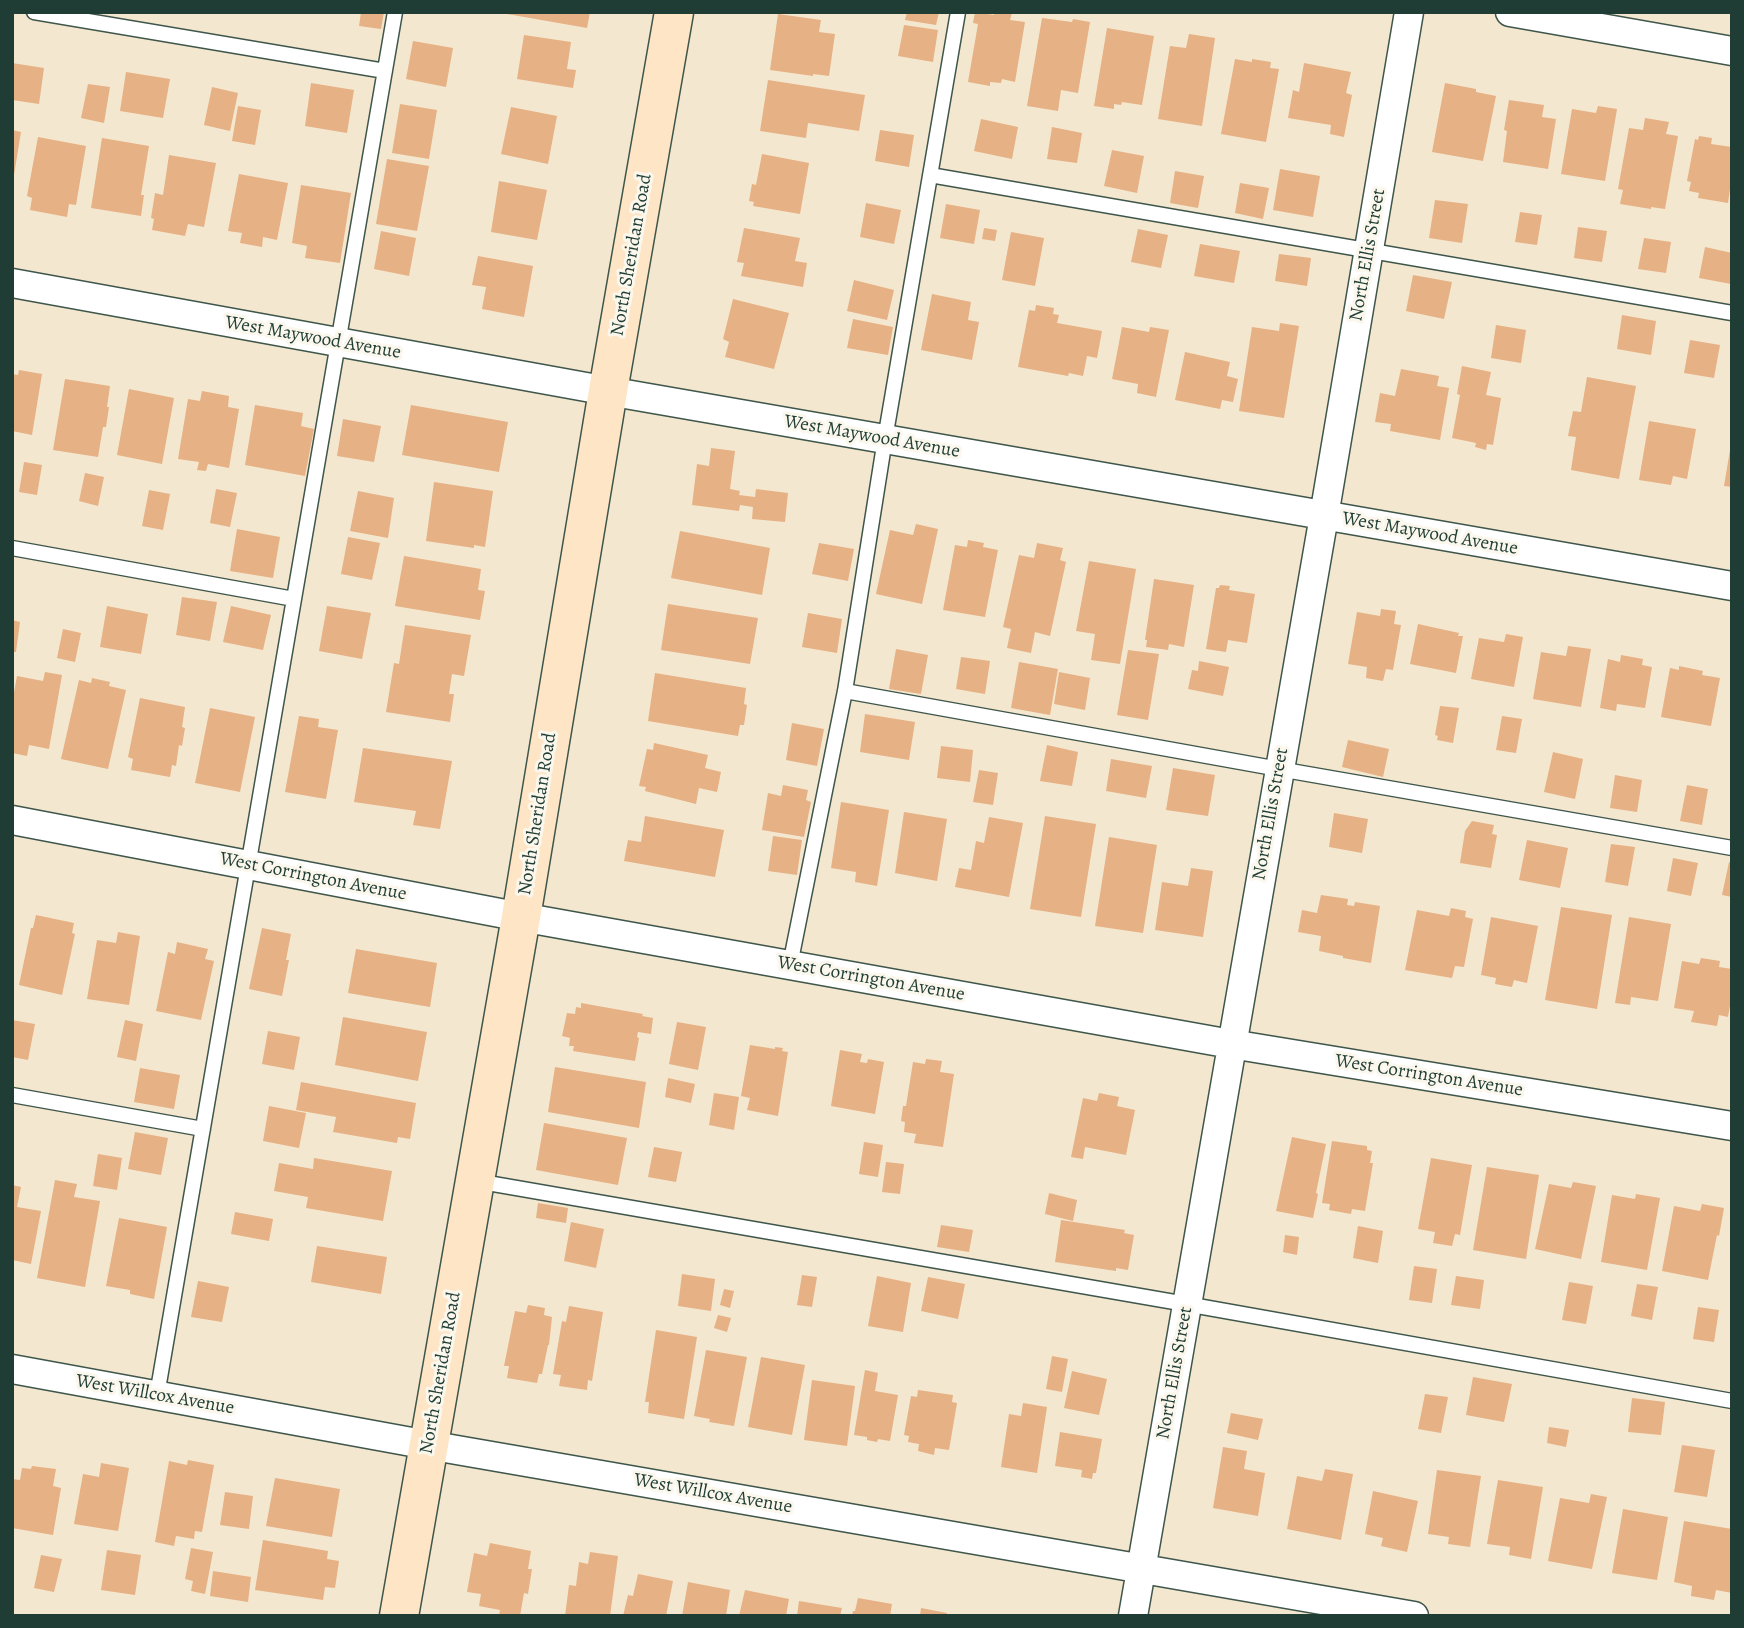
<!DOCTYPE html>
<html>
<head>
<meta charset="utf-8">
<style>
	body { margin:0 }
	#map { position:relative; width:1744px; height:1628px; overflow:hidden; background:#f4e7cf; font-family:Alegreya,serif }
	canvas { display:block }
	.frame { position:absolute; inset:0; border:14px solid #1f3d34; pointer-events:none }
</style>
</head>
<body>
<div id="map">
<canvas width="1744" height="1628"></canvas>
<div class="frame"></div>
</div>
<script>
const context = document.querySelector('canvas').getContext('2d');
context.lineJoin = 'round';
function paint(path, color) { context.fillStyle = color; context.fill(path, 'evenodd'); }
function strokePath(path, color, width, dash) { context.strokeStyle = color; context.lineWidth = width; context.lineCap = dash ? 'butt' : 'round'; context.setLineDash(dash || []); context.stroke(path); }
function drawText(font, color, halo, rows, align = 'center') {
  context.font = font + ' Alegreya,serif'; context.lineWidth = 6; context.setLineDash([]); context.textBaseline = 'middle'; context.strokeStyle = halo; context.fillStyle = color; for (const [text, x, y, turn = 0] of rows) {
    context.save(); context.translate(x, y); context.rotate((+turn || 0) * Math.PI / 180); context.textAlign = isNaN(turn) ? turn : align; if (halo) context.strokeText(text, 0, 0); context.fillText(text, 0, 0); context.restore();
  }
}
paint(new Path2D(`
	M361 12H384L381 29 359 26Z
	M508 12H590L587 28 507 14Z
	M907 12H939L936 25 905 20Z
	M975 12 994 15V12L1012 13 1010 20 1025 22 1015 82 1002 79 1001 83 990 82V86L968 82 978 24 973 23Z
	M778 14 821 20 819 32 835 34 829 76 813 74V76L770 70Z
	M1042 18 1072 22 1073 19 1090 22 1078 93 1061 90 1058 111 1027 106Z
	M904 25 938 30 933 62 898 56Z
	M1107 28 1154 36 1142 105 1122 102 1121 105 1114 104V109L1094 106Z
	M1189 34 1215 38 1202 126 1158 119 1170 46 1186 48Z
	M524 35 571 42 567 69 576 70 573 88 517 79Z
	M413 41 453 48 446 87 406 79Z
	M1235 59 1252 62V59L1271 62 1270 68 1279 69 1266 142 1221 134Z
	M12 63 44 68 39 104 12 100Z
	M1304 63 1351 72 1346 93 1352 95 1344 137 1330 134 1331 125 1288 118 1293 90 1299 92Z
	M126 72 170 79 163 118 120 111Z
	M768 80 865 95 859 131 808 123 806 138 760 131Z
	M311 83 354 90 347 133 305 126Z
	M1445 83 1476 89V92L1496 96 1483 161 1432 152Z
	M88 84 110 87 104 123 81 118Z
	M212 87 238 93 230 131 204 125Z
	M1509 100 1544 105 1542 117 1556 119 1548 169 1503 162 1507 131 1504 130Z
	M400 104 437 110 429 159 392 153Z
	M238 106 261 110 255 145 232 141Z
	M1598 106 1617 109 1605 181 1561 174 1572 109 1596 113Z
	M511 107 557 116 548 164 501 154Z
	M1645 118 1669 122 1666 134 1678 136 1665 209 1651 207V209L1620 204 1623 190 1618 189 1629 128 1643 130Z
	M981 119 1018 127 1012 159 974 151Z
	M1052 127 1082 133 1077 163 1047 159Z
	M12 130 21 132 14 175H12Z
	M880 130 914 135 909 167 875 161Z
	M1699 136 1712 138 1711 144 1732 147V189H1730L1728 203 1698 198 1699 193 1689 191 1691 182 1687 181 1695 139 1698 140Z
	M38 137 86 146 76 205 69 204 67 217 30 210 32 198 27 196Z
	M102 138 149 146 141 195H144L141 216 91 208Z
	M1112 150 1144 156 1137 193 1104 186Z
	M762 154 809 163 800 214 753 206 754 202 749 201 752 184 756 185Z
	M169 155 216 163 204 227 188 224 185 236 152 230 154 219 151 218 155 193 163 195Z
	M387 159 429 166 417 231 376 224Z
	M1280 169 1320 176 1313 217 1273 210Z
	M1175 171 1204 176 1198 208 1170 203Z
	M239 174 288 183 277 240 263 237 262 247 240 243 242 233 228 231Z
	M499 181 547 190 537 240 491 232Z
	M1240 183 1269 188 1263 219 1235 213Z
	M301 185 351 193 340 263 305 258 307 246 292 243Z
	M1435 200 1468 204 1462 243 1429 238Z
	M866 203 901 210 894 244 860 237Z
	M946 204 980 210 974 244 940 238Z
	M1520 212 1542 215 1537 245 1515 242Z
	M1578 227 1607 231 1602 262 1574 258Z
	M744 228 800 238 795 261 807 263 803 287 741 276 744 263 737 262Z
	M984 228 997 230 995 241 982 239Z
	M1138 229 1168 235 1161 268 1131 262Z
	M381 231 416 238 409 276 374 269Z
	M1011 232 1044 238 1035 286 1002 280Z
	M1644 238 1671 242 1666 273 1638 269Z
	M1200 244 1240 251 1234 283 1194 276Z
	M1705 247 1732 253 1731 284 1699 278Z
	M1279 254 1311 258 1307 286 1275 281Z
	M478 256 533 266 524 317 482 309 486 287 472 285Z
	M1413 275 1452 282 1444 319 1406 311Z
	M854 280 894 290 887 320 847 311Z
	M932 294 971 302 968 320 979 322 972 360 921 350Z
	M733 299 789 313 774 369 725 357 729 342 723 339Z
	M1036 305 1054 308 1053 314 1059 315 1057 323 1102 331 1097 358 1087 356 1083 376 1069 373 1068 376 1018 367 1029 310 1035 311Z
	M1622 315 1656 321 1651 355 1617 349Z
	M853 319 893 327 888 355 847 348Z
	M1280 323 1299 326 1284 418 1239 411 1252 327 1279 331Z
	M1496 325 1526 330 1521 363 1491 358Z
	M1122 327 1149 332 1150 327 1169 330 1156 397 1137 393 1138 384 1112 379Z
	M1690 340 1720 345 1714 378 1684 373Z
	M1185 352 1230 362 1227 376 1238 379 1233 402 1222 400 1220 409 1175 400Z
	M1462 366 1491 372 1486 395 1501 398 1493 445 1487 444 1486 450 1475 447 1476 443 1452 438 1460 395 1457 394Z
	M1401 369 1439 376 1437 386 1449 388 1440 440 1390 431 1391 424 1375 422 1380 393 1395 396Z
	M19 370 42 374 32 435 12 431V374L18 375Z
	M1587 377 1636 386 1619 479 1571 470 1576 437 1568 436 1573 411 1581 412Z
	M65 379 110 386 107 407H109L106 427H103L98 457 53 450Z
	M129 389 174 398 162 464 117 455Z
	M202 391 229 396 228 407 239 409 229 468 208 464 206 471 197 470 199 462 178 459 188 399 200 401Z
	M255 405 303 413 301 426 314 429 305 476 245 465Z
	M411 405 508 422 499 472 402 455Z
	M343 419 381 426 374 462 337 456Z
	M1649 421 1696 429 1687 479 1673 476 1671 485 1639 480Z
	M711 448 735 451 730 489 740 491 739 495 755 497 756 489 788 493 785 522 752 519 753 507 740 505 739 511 692 505 697 464 709 466Z
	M1730 450H1732V487L1724 486Z
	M24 462 42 465 37 495 19 492Z
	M85 473 104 477 98 506 79 501Z
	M434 482 493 491 485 547 474 545V548L426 541Z
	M216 489 237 493 230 527 210 523Z
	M149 490 170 494 163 530 142 526Z
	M358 491 394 498 388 538 350 531Z
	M916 524 938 529 922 604 876 594 890 530 913 535Z
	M237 529 280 537 273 578 230 571Z
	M680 531 770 548 762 595 671 578Z
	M348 537 380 543 372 580 341 574Z
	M968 540 984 543 983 547 998 550 985 617 943 610 955 545 967 547Z
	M819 543 854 549 848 581 812 574Z
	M1037 543 1063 548 1060 560 1066 562 1050 636 1035 632 1031 653 1007 648 1011 629 1003 627 1019 555 1034 558Z
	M404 556 481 569 478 590 485 591 480 620 395 606Z
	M1089 561 1136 569 1120 664 1091 660 1095 634 1076 631Z
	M1154 579 1194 585 1184 647 1169 644 1168 650 1146 647 1147 640H1145Z
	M1220 585 1230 586 1229 590 1255 594 1247 643 1228 640 1226 652 1206 649 1216 588H1219Z
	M182 597 217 602 210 641 176 635Z
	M668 604 758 618 750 664 661 650Z
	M107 606 148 614 141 654 100 647Z
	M231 606 271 615 263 650 223 642Z
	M327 606 371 613 362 659 319 651Z
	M1381 609 1396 611 1394 624 1401 625 1393 670 1386 669 1383 681 1366 678 1367 667 1348 664 1357 612 1380 616Z
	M808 613 842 619 837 653 802 647Z
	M12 620 20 622 16 652H12Z
	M1418 624 1459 633 1458 636H1463L1456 673 1410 664Z
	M405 625 471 635 464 676 452 674 449 694H454L450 722 386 712 394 663 399 664Z
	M63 629 81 633 75 662 57 658Z
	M1506 634 1523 637 1514 687 1471 679 1479 638 1504 642Z
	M1568 646 1591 649 1581 707 1533 699 1541 652 1566 656Z
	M896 649 928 655 921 694 889 689Z
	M1128 650 1159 654 1148 720 1117 715Z
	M1621 655 1643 659 1642 665 1652 667 1645 708 1617 704 1616 711 1600 708 1608 659 1620 662Z
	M961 657 990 661 985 694 956 689Z
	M1199 661 1229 667 1223 696 1188 689 1192 670 1198 671Z
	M1019 662 1058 669 1050 715 1011 708Z
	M1679 666 1703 671 1702 675 1720 678 1711 726 1661 717 1670 668 1679 670Z
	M45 672 62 675 49 749 29 745 27 756 12 753V703L17 676 43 681Z
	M1059 672 1090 678 1085 710 1054 704Z
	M655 673 746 688 744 704 747 705 744 725H740L738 736 648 721Z
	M92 678 110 682 109 686 126 690 108 769 61 759 79 680 91 683Z
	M140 698 185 707 182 727 185 728 182 746 179 745 176 766 172 765 170 777 131 770 133 759 128 757Z
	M1440 706 1459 708 1453 743 1437 740 1438 736 1435 735Z
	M210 708 255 717 240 792 195 783Z
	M865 714 915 722 909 760 860 752Z
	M299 716 319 719 318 727 338 730 326 799 285 792Z
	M1502 716 1522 719 1516 753 1496 750Z
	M792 723 824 729 817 766 786 760Z
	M1348 740 1389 749 1383 777 1342 767Z
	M654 743 708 755 705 768 721 772 717 792 699 788 696 804 645 791 646 787 639 786 647 749 653 750Z
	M1047 745 1078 752 1072 786 1040 781Z
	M941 746 973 750 970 782 937 778Z
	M363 748 452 761 440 829 413 825 416 811 354 802Z
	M1553 752 1583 759 1575 799 1544 792Z
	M1111 759 1152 766 1146 798 1106 791Z
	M1173 768 1215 775 1208 816 1166 810Z
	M979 770 998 773 993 805 973 802Z
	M1615 775 1642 780 1637 812 1610 808Z
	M783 785 808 790 806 800 811 802 804 837 762 830 768 793 781 796Z
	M1687 785 1708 789 1702 825 1680 821Z
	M841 802 889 810 877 886 855 882 856 872 831 868Z
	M904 812 947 819 937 881 895 873Z
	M1334 813 1368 819 1362 853 1329 847Z
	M645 816 724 830 715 877 624 861 628 840 641 842Z
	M1045 816 1096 824 1081 917 1030 909Z
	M989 817 1023 823 1009 897 955 887 959 868 971 870 976 841 984 843Z
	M1472 821 1494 825 1492 834 1497 835 1491 868 1460 863 1465 831Z
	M773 836 802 840 797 875 768 871Z
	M1109 837 1157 845 1143 933 1095 926Z
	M1527 840 1568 848 1560 888 1519 880Z
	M1611 844 1635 847 1628 886 1605 882Z
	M1673 858 1698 863 1691 896 1667 891Z
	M1729 862 1732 863V897L1722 895Z
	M1191 868 1213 871 1203 937 1155 930 1162 882 1188 886Z
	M1321 895 1348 899 1347 905 1354 906 1355 902 1380 906 1371 963 1343 958V956L1319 951 1321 936 1298 932 1302 910 1317 913Z
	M1561 907 1612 915 1597 1009 1545 1000Z
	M1451 908 1466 911 1465 917 1473 919 1464 967 1455 966 1452 978 1405 970 1417 910 1449 916Z
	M36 915 74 923 72 933 75 934 62 995 19 985 31 928H33Z
	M1491 917 1538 926 1527 983 1514 980 1512 987 1495 984 1496 978 1481 975Z
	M1629 917 1671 924 1658 1001 1631 997 1630 1005 1615 1003Z
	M262 928 291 934 286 960H289L282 996 249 989Z
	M118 932 140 936 129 1005 87 999 97 940 116 943Z
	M177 942 208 949 205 959 214 961 201 1020 156 1011 168 952 175 954Z
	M356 949 437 963 430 1007 348 993Z
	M1701 958 1720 961 1719 967 1732 969V994L1728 1017 1719 1015 1717 1026 1691 1022 1694 1011 1674 1008 1682 961 1699 964Z
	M581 1003 643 1014 642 1016 653 1018 651 1034 638 1032 637 1037 639 1038 635 1061 573 1051 574 1046H569L570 1038 562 1036 567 1013 575 1014 576 1007 581 1008Z
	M343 1017 427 1032 418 1081 335 1065Z
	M12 1020 35 1024 28 1060 12 1057Z
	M125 1020 143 1024 136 1061 117 1057Z
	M677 1022 706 1027 698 1070 669 1064Z
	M268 1031 300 1037 294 1070 262 1064Z
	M750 1045 775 1049V1047L783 1048 782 1051 788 1052 778 1116 747 1110 750 1098 741 1096Z
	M840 1050 862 1054 860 1062 867 1063 868 1059 884 1062 875 1114 831 1106Z
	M926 1059 942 1061 940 1072 954 1074 943 1147 914 1143 916 1134 904 1132 905 1122 901 1121 903 1106H906L913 1062 925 1064Z
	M555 1067 646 1082 639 1128 548 1112Z
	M140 1068 180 1075 174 1109 134 1102Z
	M668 1078 695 1084 691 1103 665 1097Z
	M301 1082 416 1103 410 1139 398 1137 397 1143 333 1132 336 1117 296 1110Z
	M714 1093 739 1097 734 1130 709 1125Z
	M1099 1093 1119 1097 1117 1106 1135 1110 1126 1155 1085 1147 1083 1159 1071 1157 1083 1098 1097 1101Z
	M269 1106 306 1113 299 1148 263 1141Z
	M544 1123 627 1138 618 1185 536 1170Z
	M135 1132 168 1138 161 1175 128 1169Z
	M1292 1137 1326 1144 1316 1193 1318 1194 1313 1218 1276 1211Z
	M1332 1141 1367 1146V1150L1372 1151 1370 1163H1373L1365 1211 1352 1209 1351 1214 1329 1210 1330 1204 1322 1203Z
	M864 1142 883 1145 878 1177 859 1174Z
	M654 1147 682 1152 676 1182 648 1177Z
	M98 1154 122 1158 117 1190 93 1186Z
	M314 1158 392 1171 383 1221 306 1208 308 1197 274 1191 279 1163 313 1169Z
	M1431 1158 1472 1165 1460 1235 1455 1234 1452 1246 1433 1243 1435 1232 1418 1229Z
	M886 1162 904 1164 900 1194 882 1192Z
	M1487 1167 1539 1175 1526 1259 1473 1250Z
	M55 1180 77 1184 74 1197 100 1201 85 1287 37 1278Z
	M1573 1182 1596 1186 1581 1259 1535 1249 1549 1184 1571 1188Z
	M12 1185 21 1187 17 1207 41 1211 31 1264 12 1260Z
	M1049 1193 1077 1200 1073 1221 1045 1214Z
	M1636 1194 1660 1198 1647 1270 1601 1262 1612 1195 1635 1199Z
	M538 1203 568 1208 566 1223 536 1218Z
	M1702 1204 1724 1208 1719 1236 1717 1235 1708 1280 1662 1271 1674 1206 1700 1211Z
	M235 1212 273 1219 269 1241 231 1234Z
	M119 1218 167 1227 154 1299 130 1294V1290L106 1286Z
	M1061 1220 1125 1230 1124 1233 1134 1235 1128 1270 1116 1268V1271L1055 1262Z
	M571 1222 604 1229 596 1268 564 1261Z
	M941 1225 973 1230 969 1252 937 1247Z
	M1358 1226 1383 1231 1378 1263 1353 1258Z
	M1285 1235 1299 1237 1297 1255 1283 1252Z
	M317 1246 387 1257 381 1294 311 1282Z
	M1414 1266 1437 1269 1432 1303 1409 1300Z
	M682 1274 715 1279 711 1311 678 1306Z
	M802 1275 817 1277 812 1307 797 1305Z
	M877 1276 911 1283 903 1332 868 1326Z
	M1456 1276 1484 1280 1480 1309 1451 1305Z
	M928 1277 965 1284 958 1319 921 1311Z
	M198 1281 229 1287 222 1322 191 1317Z
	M1569 1282 1593 1286 1586 1324 1562 1320Z
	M1637 1284 1658 1287 1652 1320 1631 1316Z
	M724 1289 734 1291 730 1308 720 1305Z
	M528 1305 545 1308 544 1315 552 1317 549 1345H548L542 1374H539L537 1383 507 1378 509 1366H504L515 1311 526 1313Z
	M569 1306 603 1312 592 1381 588 1380 587 1390 559 1386 561 1375 553 1374 562 1321 566 1322Z
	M1698 1307 1719 1310 1714 1342 1693 1339Z
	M718 1315 731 1318 727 1332 714 1328Z
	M656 1330 697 1337 684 1419 648 1413 649 1402H645Z
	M706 1350 747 1357 734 1426 709 1422 710 1419 694 1416Z
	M1052 1356 1068 1359 1062 1392 1046 1389Z
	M761 1357 805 1365 792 1435 748 1427Z
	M865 1370 878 1373 875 1391 898 1395 890 1441 878 1439 877 1442 867 1440V1437L854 1435Z
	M1072 1371 1107 1379 1099 1415 1064 1408Z
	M1473 1377 1512 1384 1504 1422 1466 1415Z
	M812 1380 855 1386 847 1446 804 1440Z
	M918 1390 953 1395 952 1402 957 1403 949 1450 935 1448 934 1455 918 1451 919 1444 908 1442 909 1436 904 1435 911 1396 917 1397Z
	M1425 1394 1448 1397 1441 1433 1418 1429Z
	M1632 1398 1665 1402 1661 1435 1628 1432Z
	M1023 1403 1047 1407 1037 1473 1001 1467 1009 1414 1021 1416Z
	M1231 1413 1263 1419 1258 1440 1227 1433Z
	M1549 1427 1569 1430 1566 1447 1547 1443Z
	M1060 1432 1102 1439 1096 1473H1093L1092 1479 1081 1477 1082 1470 1055 1466Z
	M1682 1445 1715 1450 1707 1497 1674 1492Z
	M1223 1447 1247 1451 1244 1469 1265 1473 1258 1516 1213 1508Z
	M188 1460 214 1465 202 1532 195 1531 194 1539 176 1536 174 1546 155 1542 169 1461 187 1465Z
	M101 1463 129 1468 118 1531 74 1524 83 1474 99 1477Z
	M32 1466 56 1469 53 1486 61 1488 53 1535 12 1528V1479L20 1480 22 1468 31 1469Z
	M1325 1469 1353 1474 1341 1540 1287 1529 1297 1476 1322 1481Z
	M1437 1470 1481 1476 1470 1547 1448 1544 1449 1537 1428 1534Z
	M275 1478 340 1489 332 1537 266 1526Z
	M1498 1480 1543 1487 1531 1559 1509 1555 1510 1547 1487 1544Z
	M1373 1491 1418 1501 1407 1552 1381 1546 1383 1538 1365 1534Z
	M225 1492 253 1496 249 1529 220 1525Z
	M1591 1494 1607 1497 1592 1569 1548 1561 1560 1498 1589 1503Z
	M1623 1509 1668 1517 1657 1580 1612 1573Z
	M1684 1521 1732 1529V1593L1716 1590 1714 1600 1691 1596 1692 1586 1674 1582Z
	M263 1540 328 1551 327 1559 339 1561 335 1588 325 1587 323 1600 255 1590Z
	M490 1543 531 1551 528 1569H532L528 1594 524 1593 520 1616H499L500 1610 479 1606 481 1594 467 1592 474 1553 487 1556Z
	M191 1548 213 1552 205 1594 191 1591 193 1581 185 1579Z
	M107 1550 141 1555 135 1595 101 1590Z
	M590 1552 618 1556 610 1616H565L569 1585 576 1586 579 1562 588 1564Z
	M41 1555 62 1559 54 1592 34 1588Z
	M213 1571 251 1577 248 1602 210 1596Z
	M638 1574 673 1581 666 1616H623L628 1595 633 1596Z
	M688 1582 730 1590 726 1616H682Z
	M745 1590 789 1599 786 1616H739Z
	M858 1598 892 1604 890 1616H852L853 1611H855Z
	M799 1601 842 1608 840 1616H797Z
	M921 1608 947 1613V1616H920Z`), '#e6b184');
const service = new Path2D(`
	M34 12 385 71
	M930 175 1732 313
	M12 548 294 599
	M845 691 1279 769 1732 848
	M790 965 845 691 885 439 958 12
	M12 1095 203 1129
	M476 1181 1186 1304 1732 1401
	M157 1395 395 12`);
const minor = new Path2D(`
	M1510 12 1732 51
	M12 283 608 391 1732 586
	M12 820 521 917 1231 1044 1732 1126
	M12 1369 428 1445 1414 1616
	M1133 1616 1324 516 1409 12`);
const secondary = new Path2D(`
	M399 1616 521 917 608 391 674 12`);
strokePath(service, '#3f564b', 17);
strokePath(minor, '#3f564b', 31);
strokePath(secondary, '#3f564b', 41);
strokePath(service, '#fff', 14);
strokePath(minor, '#fff', 28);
strokePath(secondary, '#fde5c5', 38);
drawText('19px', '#1f3d34', '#fbf7ec', [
	["North Sheridan Road",632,255,-80],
	["North Ellis Street",1368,255,-80],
	["West Maywood Avenue",313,338,10],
	["West Maywood Avenue",872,437,10],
	["West Maywood Avenue",1430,534,10],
	["North Sheridan Road",538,814,-81],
	["North Ellis Street",1271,814,-80],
	["West Corrington Avenue",313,877,11],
	["West Corrington Avenue",871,979,10],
	["West Corrington Avenue",1429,1076,9],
	["North Sheridan Road",441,1373,-80],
	["North Ellis Street",1175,1373,-80],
	["West Willcox Avenue",155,1395,10],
	["West Willcox Avenue",713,1494,10]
]);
</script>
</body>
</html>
